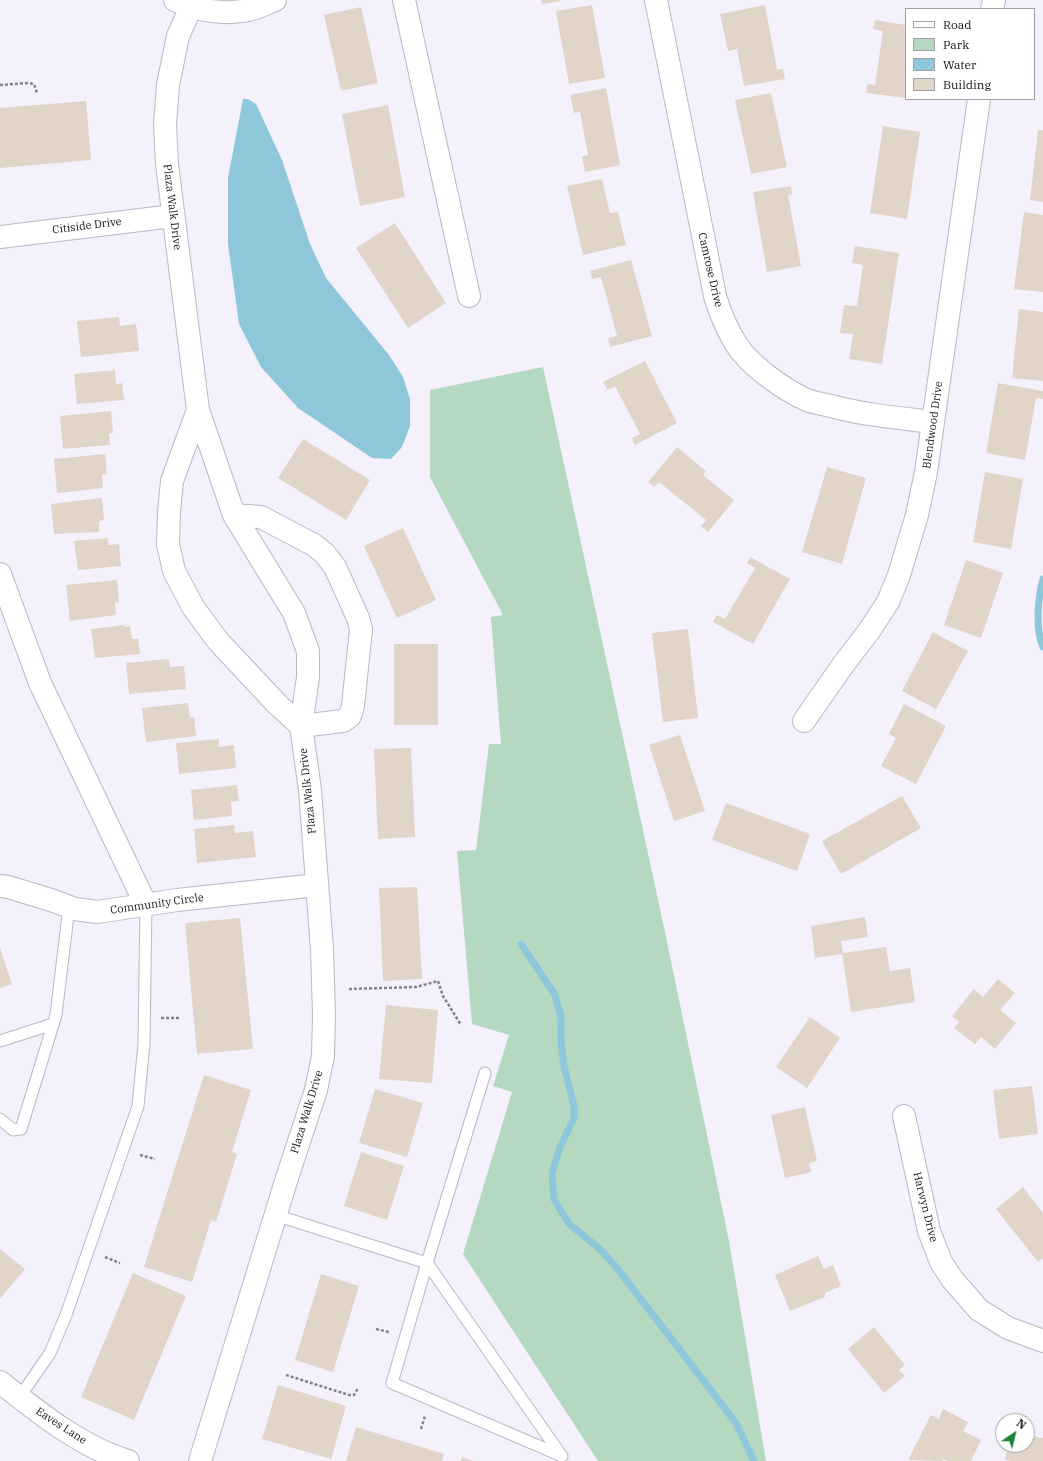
<!DOCTYPE html>
<html>
<head>
<meta charset="utf-8">
<style>
	body { margin:0 }
	#map { position:relative; width:1043px; height:1461px; overflow:hidden; background:#f4f1fd; font-family:"IBM Plex Serif",serif }
	canvas { display:block }
	.legend { position:absolute; left:905px; top:8px; width:130px; height:92px; box-sizing:border-box; background:#fff; border:1px solid #a1a0a2; margin:0; padding:5px 7px; list-style:none; font-size:12px; color:#141217 }
	.legend li { display:flex; align-items:center; gap:8px; height:20px }
	.legend b { width:20px; border:1px solid #a1a0a2 }
	.north { position:absolute; left:995px; top:1413px; width:40px; height:40px; box-sizing:border-box; background:#fff; border:1px solid #a1a0a2; border-radius:50%; rotate:35deg; font-size:11px; font-weight:700; line-height:16px; text-align:center; color:#141217 }
	.north::after { content:''; display:block; margin:auto; width:14px; height:18px; background:#1c8237; clip-path:polygon(50% 0,100% 100%,50% 72%,0 100%) }
</style>
</head>
<body>
<div id="map">
<canvas width="1043" height="1461"></canvas>
<ul class="legend">
<li><b style="height:5px;background:#fff"></b>Road</li>
<li><b style="height:11px;background:#b5d8c0"></b>Park</li>
<li><b style="height:11px;background:#8ec7d9"></b>Water</li>
<li><b style="height:11px;background:#e1d4c9"></b>Building</li>
</ul>
<div class="north">N</div>
</div>
<script>
const context = document.querySelector('canvas').getContext('2d');
context.lineJoin = 'round';
function paint(path, color) { context.fillStyle = color; context.fill(path, 'evenodd'); }
function strokePath(path, color, width, dash) { context.strokeStyle = color; context.lineWidth = width; context.lineCap = dash ? 'butt' : 'round'; context.setLineDash(dash || []); context.stroke(path); }
function drawText(font, color, halo, rows, align = 'center') {
  context.font = font + ' "IBM Plex Serif",serif'; context.lineWidth = 3.5; context.setLineDash([]); context.textBaseline = 'middle'; context.strokeStyle = halo; context.fillStyle = color; for (const [text, x, y, turn = 0] of rows) {
    context.save(); context.translate(x, y); context.rotate((+turn || 0) * Math.PI / 180); context.textAlign = isNaN(turn) ? turn : align; if (halo) context.strokeText(text, 0, 0); context.fillText(text, 0, 0); context.restore();
  }
}
paint(new Path2D(`
	M543 367 665 932 729 1241 766 1461H598L463 1254 512 1092 493 1086 509 1035 472 1024 457 851 476 850 489 744H501L491 617 503 615 430 477V390Z`), '#b5d8c0');
paint(new Path2D(`
	M243 99H248L256 104 282 160 310 244 326 278 389 355 403 377 410 399V426L402 447 391 459 372 458 298 408 261 367 239 324 228 244V178Z`), '#8ec7d9');
strokePath(new Path2D(`
	M1043 579C1038 598 1035 629 1043 647
	M521 944 555 995 561 1017V1042L564 1066 574 1106V1118L560 1147 552 1173 554 1199 569 1224 599 1248 617 1268 736 1423 754 1461`), '#8ec7d9', 7);
paint(new Path2D(`
	M541 0H561V1L542 4Z
	M592 5 605 78 569 84 556 11Z
	M765 5 777 70 783 69 785 79 744 86 737 49 728 51 720 14Z
	M361 7 378 83 341 91 324 15Z
	M875 20 906 25V98L866 93 867 84 875 85 883 31 873 29Z
	M606 88 620 165 585 172 582 156 588 155 580 112 574 113 570 95Z
	M771 93 787 167 751 174 735 100Z
	M86 101 91 160 0 168V108Z
	M388 105 405 197 360 206 342 114Z
	M883 126 920 132 907 219 870 213Z
	M1038 130H1043V202L1030 200Z
	M602 179 610 213 618 212 626 245 583 255 567 186Z
	M791 186 792 194 788 195 801 266 767 272 753 192Z
	M1024 212 1043 215V292L1014 289Z
	M395 223 446 303 408 328 356 248Z
	M855 246 899 253 882 364 849 359 853 334 840 333 844 305 857 306 863 265 852 263Z
	M631 260 652 336 610 347 608 338 617 336 601 277 592 279 590 271Z
	M1019 309 1043 312V381L1012 378Z
	M119 317 120 326 136 324 139 351 81 357 77 321Z
	M645 361 677 423 635 445 632 438 640 434 615 386 608 390 603 382Z
	M115 370 116 384 122 383 124 400 77 404 74 374Z
	M998 383 1043 391V399L1036 398 1025 460 986 453Z
	M111 411 113 433H109L110 445 63 449 60 416Z
	M303 439 370 480 346 520 278 478Z
	M677 447 706 471 703 475 734 500 708 532 701 526 706 520 659 482 654 487 648 482Z
	M105 454 107 474 102 475 103 488 57 493 54 459Z
	M827 467 866 478 842 564 802 552Z
	M985 472 1023 479 1011 549 973 542Z
	M102 498 104 520 99 521V532L54 534 51 504Z
	M403 528 436 600 397 618 364 546Z
	M108 538V545L119 544 121 566 78 570 74 541Z
	M750 557 790 579 753 644 713 622 717 615 725 619 755 568 747 563Z
	M966 560 1003 573 981 638 944 625Z
	M117 580 119 602 115 603 116 615 70 621 66 585Z
	M124 625 125 627 130 626 132 639H138L140 654 95 658 91 629Z
	M688 629 698 718 663 722 652 633Z
	M933 632 968 651 936 709 902 691Z
	M394 644H438V725H394Z
	M169 659 170 667 184 666 186 689 129 694 126 663Z
	M188 703 190 717H194L196 736 146 742 142 708Z
	M904 704 946 726 916 784 881 766 896 738 889 734Z
	M680 735 705 811 674 821 649 745Z
	M219 739V747L234 745 236 768 179 774 176 743Z
	M411 748 415 837 378 839 374 749Z
	M237 785 239 801 231 802 232 816 194 820 191 790Z
	M902 796 921 828 841 874 822 841Z
	M726 803 810 834 797 871 712 840Z
	M234 825 235 833 253 831 256 857 197 863 194 829Z
	M417 887 422 979 383 981 379 888Z
	M865 917 868 937 841 941 843 953 886 947 890 971 910 968 915 1002 851 1012 842 954 815 958 811 926Z
	M240 918 253 1049 197 1054 185 923Z
	M0 948 12 984 0 988Z
	M998 979 1015 993 1000 1010 1016 1023 995 1049 981 1037 975 1044 954 1028 959 1022 952 1016 974 989 983 997Z
	M386 1005 438 1010 432 1083 379 1079Z
	M810 1017 840 1038 807 1088 776 1067Z
	M204 1075 251 1090 232 1152 237 1154 216 1222 211 1220 192 1282 144 1267Z
	M1032 1086 1038 1134 999 1139 993 1090Z
	M375 1089 423 1103 407 1157 359 1143Z
	M805 1107 817 1161 809 1163 811 1172 785 1178 771 1115Z
	M361 1152 404 1166 387 1220 344 1206Z
	M1023 1187 1043 1213V1258L1038 1262 996 1209Z
	M0 1249 25 1269 0 1299Z
	M818 1256 824 1269 833 1265 841 1286 825 1293V1297L790 1311 775 1275Z
	M133 1273 186 1296 134 1420 81 1397Z
	M321 1274 359 1286 333 1372 295 1360Z
	M874 1327 905 1365 899 1370 905 1376 884 1393 848 1349Z
	M278 1385 346 1406 331 1459 262 1439Z
	M943 1409 968 1422 963 1431 981 1440 971 1461H948L943 1459 942 1461 908 1460 931 1415 939 1419Z
	M356 1427 444 1454 442 1461H346Z
	M1027 1435 1043 1438V1461H1012L1005 1460 1008 1445H1027Z
	M462 1457 473 1461H461Z`), '#e1d4c9');
const lane = new Path2D(`
	M0 1041 53 1024
	M485 1073 427 1263 392 1383 562 1456
	M0 1119 13 1130 21 1129 56 1015 69 907
	M275 1215 427 1263 561 1455
	M19 1398 50 1353 66 1315 138 1106 144 1044 146 905`);
const street = new Path2D(`
	M175 0C198 11 223 15 249 10 258 8 267 3 275 0
	M404 0 469 296
	M656 0 715 296C720 313 727 329 736 344 749 365 784 390 807 400 814 403 823 404 831 406 864 415 899 418 933 422
	M191 7 178 36 168 85 165 125 167 164 198 410 234 515 294 613 308 651V677L301 726 310 790 322 949 324 1015 323 1056 316 1090 286 1181 200 1461
	M992 9 994 0
	M0 237 173 216
	M198 410 172 481 169 512 168 544 174 571 193 607 218 641 277 704 301 726
	M234 515 261 517 314 545 325 554 335 567 358 618 361 629 353 706 350 716 343 721 301 726
	M0 574 40 683 146 905
	M804 721 843 665 869 631 888 602 899 575 917 515 926 472 979 99
	M0 886 8 887 51 900 75 909 97 912 177 900 317 885
	M904 1116 929 1231 941 1262 952 1279 979 1310 1008 1328 1043 1341
	M0 1382C38 1412 81 1447 128 1461`);
strokePath(lane, '#bab7c6', 13);
strokePath(street, '#bab7c6', 24);
strokePath(new Path2D(`
	M0 85 28 83 34 84 37 93
	M349 989 416 987 438 981 443 996 461 1025
	M161 1018H181
	M140 1155 155 1159
	M105 1257 120 1263
	M376 1329 389 1332
	M286 1375 349 1395H354L358 1388
	M421 1429 425 1416`), '#838189', 2.5, [3, 2]);
strokePath(lane, '#fff', 11);
strokePath(street, '#fff', 22);
drawText('11px', '#141217', '#fff', [
	["Plaza Walk Drive",172,207,83],
	["Citiside Drive",87,226,-7],
	["Camrose Drive",710,270,77],
	["Blendwood Drive",933,425,-82],
	["Plaza Walk Drive",308,791,-96],
	["Community Circle",157,904,-8],
	["Plaza Walk Drive",307,1112,-73],
	["Harwyn Drive",925,1207,76],
	["Eaves Lane",61,1426,33]
]);
</script>
</body>
</html>
